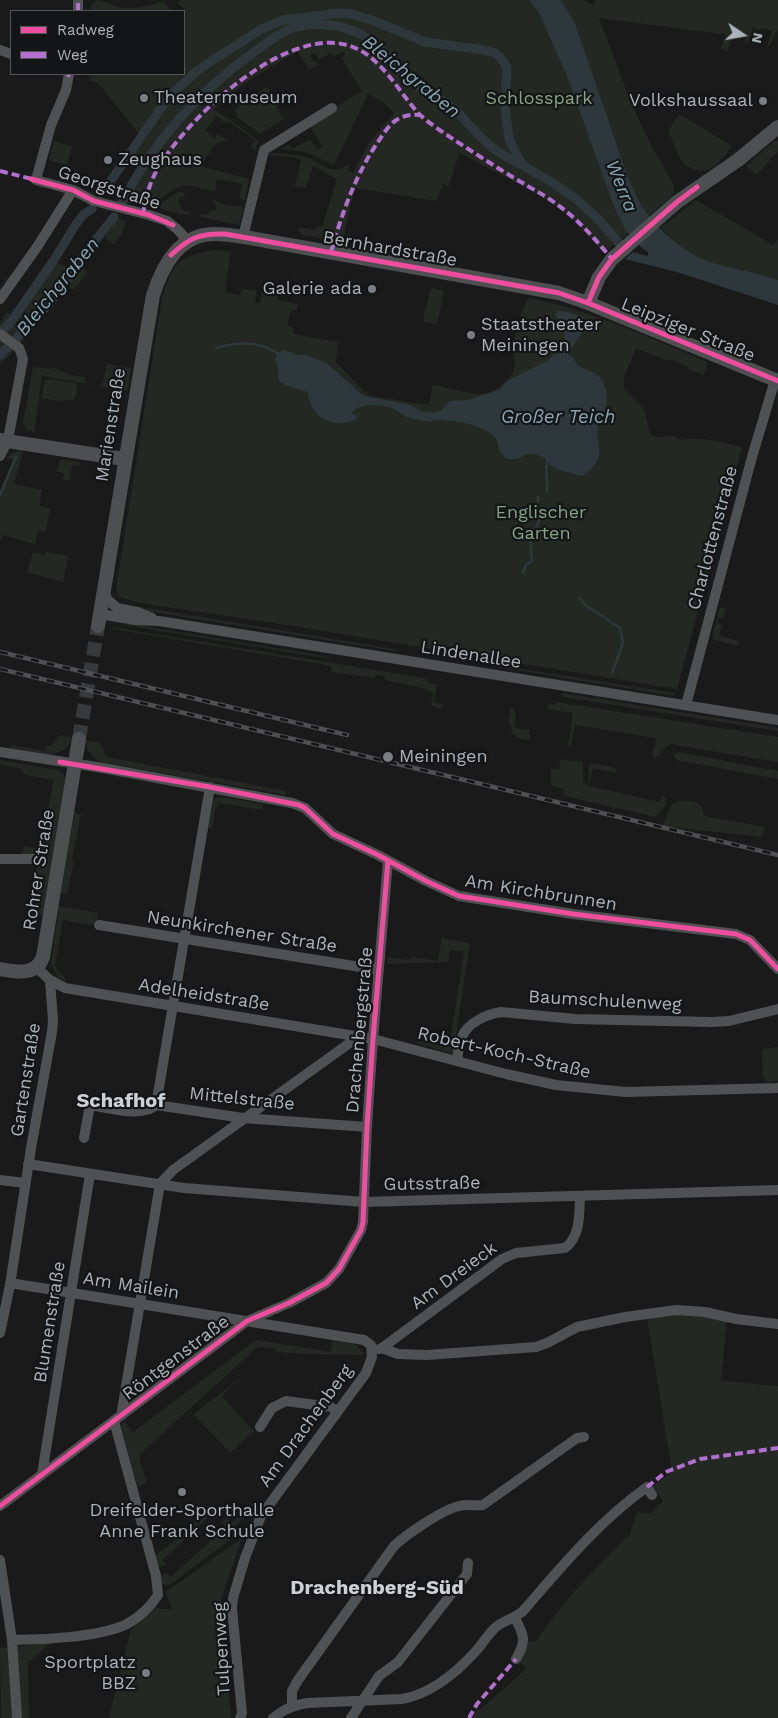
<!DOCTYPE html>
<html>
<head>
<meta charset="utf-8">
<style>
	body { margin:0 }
	#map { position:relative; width:778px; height:1718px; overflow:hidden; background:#1a1a1a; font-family:"Work Sans",sans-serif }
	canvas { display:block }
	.legend { position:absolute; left:10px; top:10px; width:175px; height:65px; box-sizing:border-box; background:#141516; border:1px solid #515458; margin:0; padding:6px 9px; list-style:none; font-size:15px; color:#adb3ba }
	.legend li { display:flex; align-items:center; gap:10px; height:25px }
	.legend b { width:25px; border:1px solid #515458 }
	.north { position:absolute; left:718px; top:10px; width:50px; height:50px; -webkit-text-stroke:4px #141516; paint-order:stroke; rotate:102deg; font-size:14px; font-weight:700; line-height:20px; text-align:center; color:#adb3ba }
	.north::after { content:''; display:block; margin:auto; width:18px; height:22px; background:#adb3ba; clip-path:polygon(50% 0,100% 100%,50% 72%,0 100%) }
</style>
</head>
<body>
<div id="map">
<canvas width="778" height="1718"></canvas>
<ul class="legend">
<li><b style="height:6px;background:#ef4d9e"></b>Radweg</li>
<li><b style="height:6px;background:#b36fd0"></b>Weg</li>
</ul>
<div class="north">N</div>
</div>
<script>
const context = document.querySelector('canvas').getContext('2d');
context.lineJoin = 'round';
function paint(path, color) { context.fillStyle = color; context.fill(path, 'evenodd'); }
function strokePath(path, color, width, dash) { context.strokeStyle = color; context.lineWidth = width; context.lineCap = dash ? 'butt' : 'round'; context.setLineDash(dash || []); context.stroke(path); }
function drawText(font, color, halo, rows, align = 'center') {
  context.font = font + ' "Work Sans",sans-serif'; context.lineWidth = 4.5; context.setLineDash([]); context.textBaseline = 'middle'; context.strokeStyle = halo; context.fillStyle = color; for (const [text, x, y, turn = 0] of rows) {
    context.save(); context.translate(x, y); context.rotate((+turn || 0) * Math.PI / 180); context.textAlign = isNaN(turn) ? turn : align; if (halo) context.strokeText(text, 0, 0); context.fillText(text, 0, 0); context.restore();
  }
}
paint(new Path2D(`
	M98 0C105 1 113 6 120 7 135 10 149 6 163 1L169 8 174 11H90L91 5Z
	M181 0H529L539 13 559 0H584L594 6 596 0H778V29L767 50 766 49 772 31 764 28 759 30 753 27 748 43 745 42 747 35 735 31 727 52 720 48 727 35 599 18 632 105 651 145 674 185V193L670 198 604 253C589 236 573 218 554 205 524 185 491 170 459 153L449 186 443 184 436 201 356 188 351 202 343 241 303 235 298 230 299 227 315 230 316 226 322 227 337 179 313 166 306 188 295 186 301 160 295 157 266 155 270 153C280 154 292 154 302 156 324 161 326 178 350 164L348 170 353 173 368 144 394 113 383 102 368 94 334 165 306 152 280 149 281 148H284L289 144 292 149 310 139 317 150 322 147 310 125 336 107 362 91 342 59 345 54 344 51 334 56 331 53 319 60 315 53 310 55 313 61 315 60 318 65 309 70 298 52 295 53C266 69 239 85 214 109L258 140 256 151 250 147 255 140 228 121 226 123 217 116 205 131 214 138 218 134 227 140 214 145 200 166 249 179 245 200 239 198 242 184 217 179 215 191 185 185 179 186 155 202 150 195 135 194 131 203 123 204 142 170 128 160 132 154 128 151 139 134 98 83 90 81V74H184V11H180L184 9 178 3Z
	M267 87 277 102V108L284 119 260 134 237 117 235 111 240 103Z
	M679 114 732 146C722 160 709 178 691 168 689 167 685 165 684 164 677 155 673 141 668 131Z
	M54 141 72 146 67 165 49 160Z
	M774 141H778V152C770 158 764 167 757 175L746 166Z
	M178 192 185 193 184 196 179 198 178 203 182 208V210L190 211 189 215C179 213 164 213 158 205Z
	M212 198 222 204 236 207 237 205 243 208 239 225 200 217 201 214 209 215V212L216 210V205L212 201Z
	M696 200 773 245 778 239V280C757 272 735 270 713 263 693 257 675 243 661 228Z
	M117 218 126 221 121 235 114 245 105 237Z
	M212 250 231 251 225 292 240 295 242 289 257 291 255 303H260L262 292 278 295 277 300 298 304 297 310H291L287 326 294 328 293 334 338 342 336 362 365 392 371 396 429 405 433 385C444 387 473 395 482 394 493 393 509 382 513 372 516 365 514 357 514 350 515 331 519 313 529 298 591 310 649 338 708 362L703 375 688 369 689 367 670 359 668 361 636 348 624 377V389L644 409 650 434C653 435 656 437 659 437 668 438 671 432 680 440 701 436 721 442 742 447L677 689 268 622 140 603 119 597 116 589 162 299C171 266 178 256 212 250Z
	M50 257 70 270 75 275 81 266 86 271 87 273 73 290 68 287 12 353 0 364V322L7 312 11 315Z
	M431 288 444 291 437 324 424 322 423 320Z
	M107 364 131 368 127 391 42 376 34 432 26 429 23 422 33 368 35 367 50 369 52 367 70 375 85 377V383L102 386Z
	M47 379 74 383 77 386 76 396 73 400 59 401 42 398 44 382Z
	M19 451 23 452 14 484 42 490 39 506 50 508 46 532 38 530 35 544 2 535 0 542V490L13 460 6 457 15 452Z
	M60 459 80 462 79 466 72 465 69 481 63 480 64 473 57 472Z
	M33 552 45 555 46 552 68 556 63 582 27 572Z
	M129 605 395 649 394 651 128 608Z
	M720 607 726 608 723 619 719 618 718 623 722 625 719 635 739 641 738 646 715 640 712 638Z
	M126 623 330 657V659L125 625Z
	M111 627 424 678 428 683 437 684 434 702 443 705 442 709 431 706 433 692 425 691 426 689 385 680V676L375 675V678L331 672 332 666 108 628Z
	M491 664 675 693 674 696 491 666Z
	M563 693 778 728V731L563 697Z
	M556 702 778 737V762L671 744C663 747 661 756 654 758L652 755 656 738 575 725 571 746 568 745 573 713 547 709 548 704 554 705Z
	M511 706C517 711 516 721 515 728L530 730 529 740 520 739 513 734 509 721Z
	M61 735 73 738C62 764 32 752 10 748L11 745 44 751 45 746H50Z
	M85 740 100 743 107 757 286 791V795L101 762C91 758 87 750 85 740Z
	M678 752 778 771V779L676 760 674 755Z
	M561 759 583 762V781L588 787 589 763 617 768 616 773 593 768 589 786 660 802 662 796 665 797 666 805 656 817 564 796 565 789 551 786V768L559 769Z
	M0 760 57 770 62 772 65 778 45 916 33 912 37 903V857L22 854 24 846 40 849 54 780 22 774 23 769 0 764Z
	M220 797 263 804 262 810 219 803 215 810 212 829 208 828 214 799Z
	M681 800 698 803 702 807 704 816 765 827 762 837 663 826 671 805Z
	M74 813 81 814 72 860 74 861 67 894 61 893Z
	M59 906 98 913 96 926 63 920 55 965 58 971 63 975 67 982 57 976 51 964Z
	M442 938 470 943 453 1054 417 1043V1041L448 1047 452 1030 464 952 450 950 448 962 387 964 388 957 408 960 412 957 438 961Z
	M778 1047V1081L767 1082 763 1077 762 1049Z
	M676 1313 704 1314 727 1320 721 1381 778 1386V1718H472L476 1710 481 1709 527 1668 518 1661 526 1642 536 1641C562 1603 595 1568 628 1536L629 1537 637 1512 651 1513 663 1501 653 1486 672 1472 647 1318Z
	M256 1340 330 1352 333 1341C347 1343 358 1341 364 1355L306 1354 277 1352 273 1348 260 1347 254 1350 140 1454C138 1463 145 1473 146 1482L141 1486H137L121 1425 125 1422 133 1432Z
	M244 1376C239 1383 224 1389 223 1398L254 1431 230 1453 193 1414Z
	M255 1501 254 1507 235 1526 241 1532 169 1585 161 1584V1577L166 1572 171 1577 226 1527 222 1522 226 1518 231 1523Z
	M213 1504 222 1514 217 1519 212 1514 162 1560 166 1565 159 1568 155 1555 170 1545Z
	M242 1538 221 1599 231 1718H109L131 1629 156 1607 161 1609H172L166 1592Z
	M51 1643 28 1662 29 1718H1L0 1648Z`), '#232922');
paint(new Path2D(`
	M529 0H561L575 24C587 59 599 93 611 128 620 154 630 190 646 212 659 230 679 247 698 257 723 269 752 270 778 280V305L677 272 625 259 633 252 647 256 649 253 635 242 625 229 613 204 566 73 539 13Z
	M558 311 568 312 584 318 585 328 573 346 564 343C565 337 564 330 563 324L555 315Z
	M562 349 568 351 569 356 574 357C575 371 594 368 602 380 608 391 609 406 602 418 600 422 598 423 598 428 596 440 603 452 596 463 593 468 587 472 582 476L559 470 550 465 545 458 535 454H527L517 459H506C504 456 501 453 499 450 498 446 498 441 496 439 484 423 447 419 430 420V413L441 411 450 401 468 400 499 390 507 381 547 361 551 358 554 353 558 354Z
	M285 350 296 355H305L325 362 364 396 411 405 424 413 423 420C418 419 412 419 407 417 401 414 397 409 390 407 380 405 360 403 352 412L353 415H357L356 420C331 428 311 419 308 392L285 385 279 381 278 367 275 360 277 353Z`), '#2e383c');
strokePath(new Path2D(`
	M216 348C236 342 259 341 277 353
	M547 461C545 472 548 481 547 492
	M0 495 16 457
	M523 573 526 565 532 561 530 538 535 533 540 517 537 512 538 497
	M580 598 585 605 620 628 623 643 612 673`), '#2e383c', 2.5);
strokePath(new Path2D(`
	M110 182 161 108 175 91 198 70 216 58 262 29 283 20 339 13 352 14 374 21 425 42 484 50 495 53 500 57 507 67 505 108 509 138 518 158 525 167 550 181 575 198 597 218 626 251
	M121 204C153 142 198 92 254 52 267 43 281 31 296 27 321 21 347 25 369 39 388 52 399 74 417 86 429 94 442 99 453 108 465 119 475 132 487 143 497 153 510 159 522 165
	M0 333 10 323 54 260 76 224 84 214 92 209
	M565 350 568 345
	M0 355 40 314 61 289 82 257 114 217
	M424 416 430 417`), '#2e383c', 9);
strokePath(new Path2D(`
	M79 739 98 626`), '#37393a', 14, [14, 7]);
strokePath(new Path2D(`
	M78 11V0
	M0 50 11 54
	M69 74 66 90 51 125 36 180 73 190 94 201 149 215 167 221 177 229 188 241
	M243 237 264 150 332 108
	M0 299 37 247 73 190
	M0 334 19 348 23 359 8 440 0 456
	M103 590 108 600 117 608 137 612 152 618
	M100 614 135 620 159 621 778 720
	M686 705 752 457 775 380
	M0 752 103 768 292 803 305 808 333 834 378 855 426 881 459 896 573 914 736 934 750 940 778 969
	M0 859H36
	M99 925 379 970
	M37 968 50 980 65 988 373 1039 506 1074 556 1085 626 1092 778 1088
	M457 1060C458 1053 459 1044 462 1037 467 1023 487 1014 501 1012L575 1019 711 1022 729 1021 778 1009
	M156 1105 210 787
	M84 1138 90 1105C108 1108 143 1118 156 1105L243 1118 367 1127
	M28 1164 184 1188 364 1202 778 1190
	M0 1180 25 1183
	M160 1184 173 1170 358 1037
	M10 1283 364 1340 371 1345 372 1357 366 1373 261 1516 245 1558 233 1598 232 1609 242 1713 240 1718
	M0 1333 10 1285 31 1148 52 1032 53 1020 50 980
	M382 1348 398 1354 427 1355 536 1347 547 1343 577 1327 625 1317 676 1310 705 1312 736 1319 778 1324
	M379 1349 382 1348 502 1259 516 1253 565 1248C581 1236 579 1214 580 1196
	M121 1416 160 1184
	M260 1427 272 1408 286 1401 331 1407 337 1412
	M42 1474 90 1174
	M0 1506 247 1321 289 1303 326 1283 339 1269 361 1230 363 1222 367 1127 373 1039 388 861
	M0 1560 12 1640 17 1718
	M515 1618C524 1635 527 1641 516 1659
	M12 1640C41 1640 101 1637 127 1624 140 1617 150 1607 158 1595L156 1576 114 1421
	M292 1706V1691L298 1680 394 1546C407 1534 442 1510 459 1506 467 1504 475 1506 483 1505L577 1438 584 1437
	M273 1718C284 1709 294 1705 307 1703L402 1699C431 1694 457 1672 476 1651 483 1643 489 1633 496 1627 503 1621 514 1619 523 1611 562 1566 598 1522 647 1487L652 1495
	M351 1718 379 1676 398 1662 467 1574 468 1563`), '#4f5153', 10);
strokePath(new Path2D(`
	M588 303 599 277 612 259 677 202 738 160 778 127
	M0 440 124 459
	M98 626 153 295C163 265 179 234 215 234 227 234 238 236 250 238L559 293 588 303 778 381
	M0 969C17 972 36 976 43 957L79 739`), '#4e4f51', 14);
const rail = new Path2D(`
	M0 652 347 735
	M0 669 778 855`);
strokePath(rail, '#505052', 4.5);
strokePath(rail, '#141516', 2.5, [8]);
strokePath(new Path2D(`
	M78 11V0
	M68 77 69 74
	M0 171 36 180
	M143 213C146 198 149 184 157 170 186 119 286 24 350 46 381 56 398 91 419 114 430 124 444 133 456 141 479 156 502 171 526 185 536 191 546 196 555 203 577 218 594 238 612 259
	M331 252C342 213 356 173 380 139 384 133 389 125 395 121 402 116 411 114 420 115
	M647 1487 666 1472 700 1459 778 1448
	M469 1718 477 1704 516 1659`), '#b36fd0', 4, [8, 4]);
strokePath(new Path2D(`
	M31 179 73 190 94 201 149 215 173 225
	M171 255C189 238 200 233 225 234L559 293 588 303 778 381
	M588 303 599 277 612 259 677 202 697 187
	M60 762 210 787 299 805 305 808 333 834 378 855 426 881 459 896 573 914 736 934 750 940 778 969
	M0 1506 247 1321 289 1303 326 1283 339 1269 361 1230 363 1222 367 1127 373 1039 388 861`), '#ef4d9e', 5);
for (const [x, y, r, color] of [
	[144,98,5,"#7a7d82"],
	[763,101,5,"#7a7d82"],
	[108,160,5,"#7a7d82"],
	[372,289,5,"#7a7d82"],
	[471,335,5,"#7a7d82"],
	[388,757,6,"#7a7d82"],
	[182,1492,5,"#7a7d82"],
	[146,1673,5,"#7a7d82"]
]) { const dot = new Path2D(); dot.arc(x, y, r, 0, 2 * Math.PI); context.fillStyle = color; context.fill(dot); strokePath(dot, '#141516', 2); }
drawText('18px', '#adb3ba', '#141516', [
	["Theatermuseum",154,98],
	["Volkshaussaal",753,101,"right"],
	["Zeughaus",118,160],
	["Galerie ada",362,289,"right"],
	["Staatstheater",481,325],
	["Meiningen",481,346],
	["Meiningen",399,757],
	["Dreifelder-Sporthalle",182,1511,"center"],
	["Anne Frank Schule",182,1532,"center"],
	["Sportplatz",136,1663,"right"],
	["BBZ",136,1684,"right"]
], 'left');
drawText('18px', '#89a385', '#141516', [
	["Schlosspark",539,99],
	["Englischer",541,513],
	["Garten",541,534]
]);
drawText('18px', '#adb3ba', '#141516', [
	["Georgstraße",109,188,18],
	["Bernhardstraße",390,249,10],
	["Leipziger Straße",688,330,22],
	["Marienstraße",111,425,-81],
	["Charlottenstraße",713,538,-75],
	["Lindenallee",471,655,9],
	["Rohrer Straße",39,870,-81],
	["Am Kirchbrunnen",541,893,9],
	["Neunkirchener Straße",242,932,9],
	["Adelheidstraße",204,995,9],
	["Baumschulenweg",605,1001,3],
	["Drachenbergstraße",360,1030,-85],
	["Robert-Koch-Straße",504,1053,13],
	["Gartenstraße",26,1080,-81],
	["Mittelstraße",242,1099,6],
	["Gutsstraße",432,1184,-1],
	["Am Dreieck",454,1276,-36],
	["Am Mailein",131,1286,9],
	["Blumenstraße",50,1322,-81],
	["Röntgenstraße",176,1358,-37],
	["Am Drachenberg",306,1426,-54],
	["Tulpenweg",222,1649,-93]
]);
drawText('italic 19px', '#87a5b2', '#141516', [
	["Bleichgraben",411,77,39],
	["Werra",621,186,68],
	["Bleichgraben",58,287,-51],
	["Großer Teich",558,417]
]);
drawText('bold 20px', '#cdd1d6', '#141516', [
	["Schafhof",121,1101],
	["Drachenberg-Süd",377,1588]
]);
</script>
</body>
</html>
